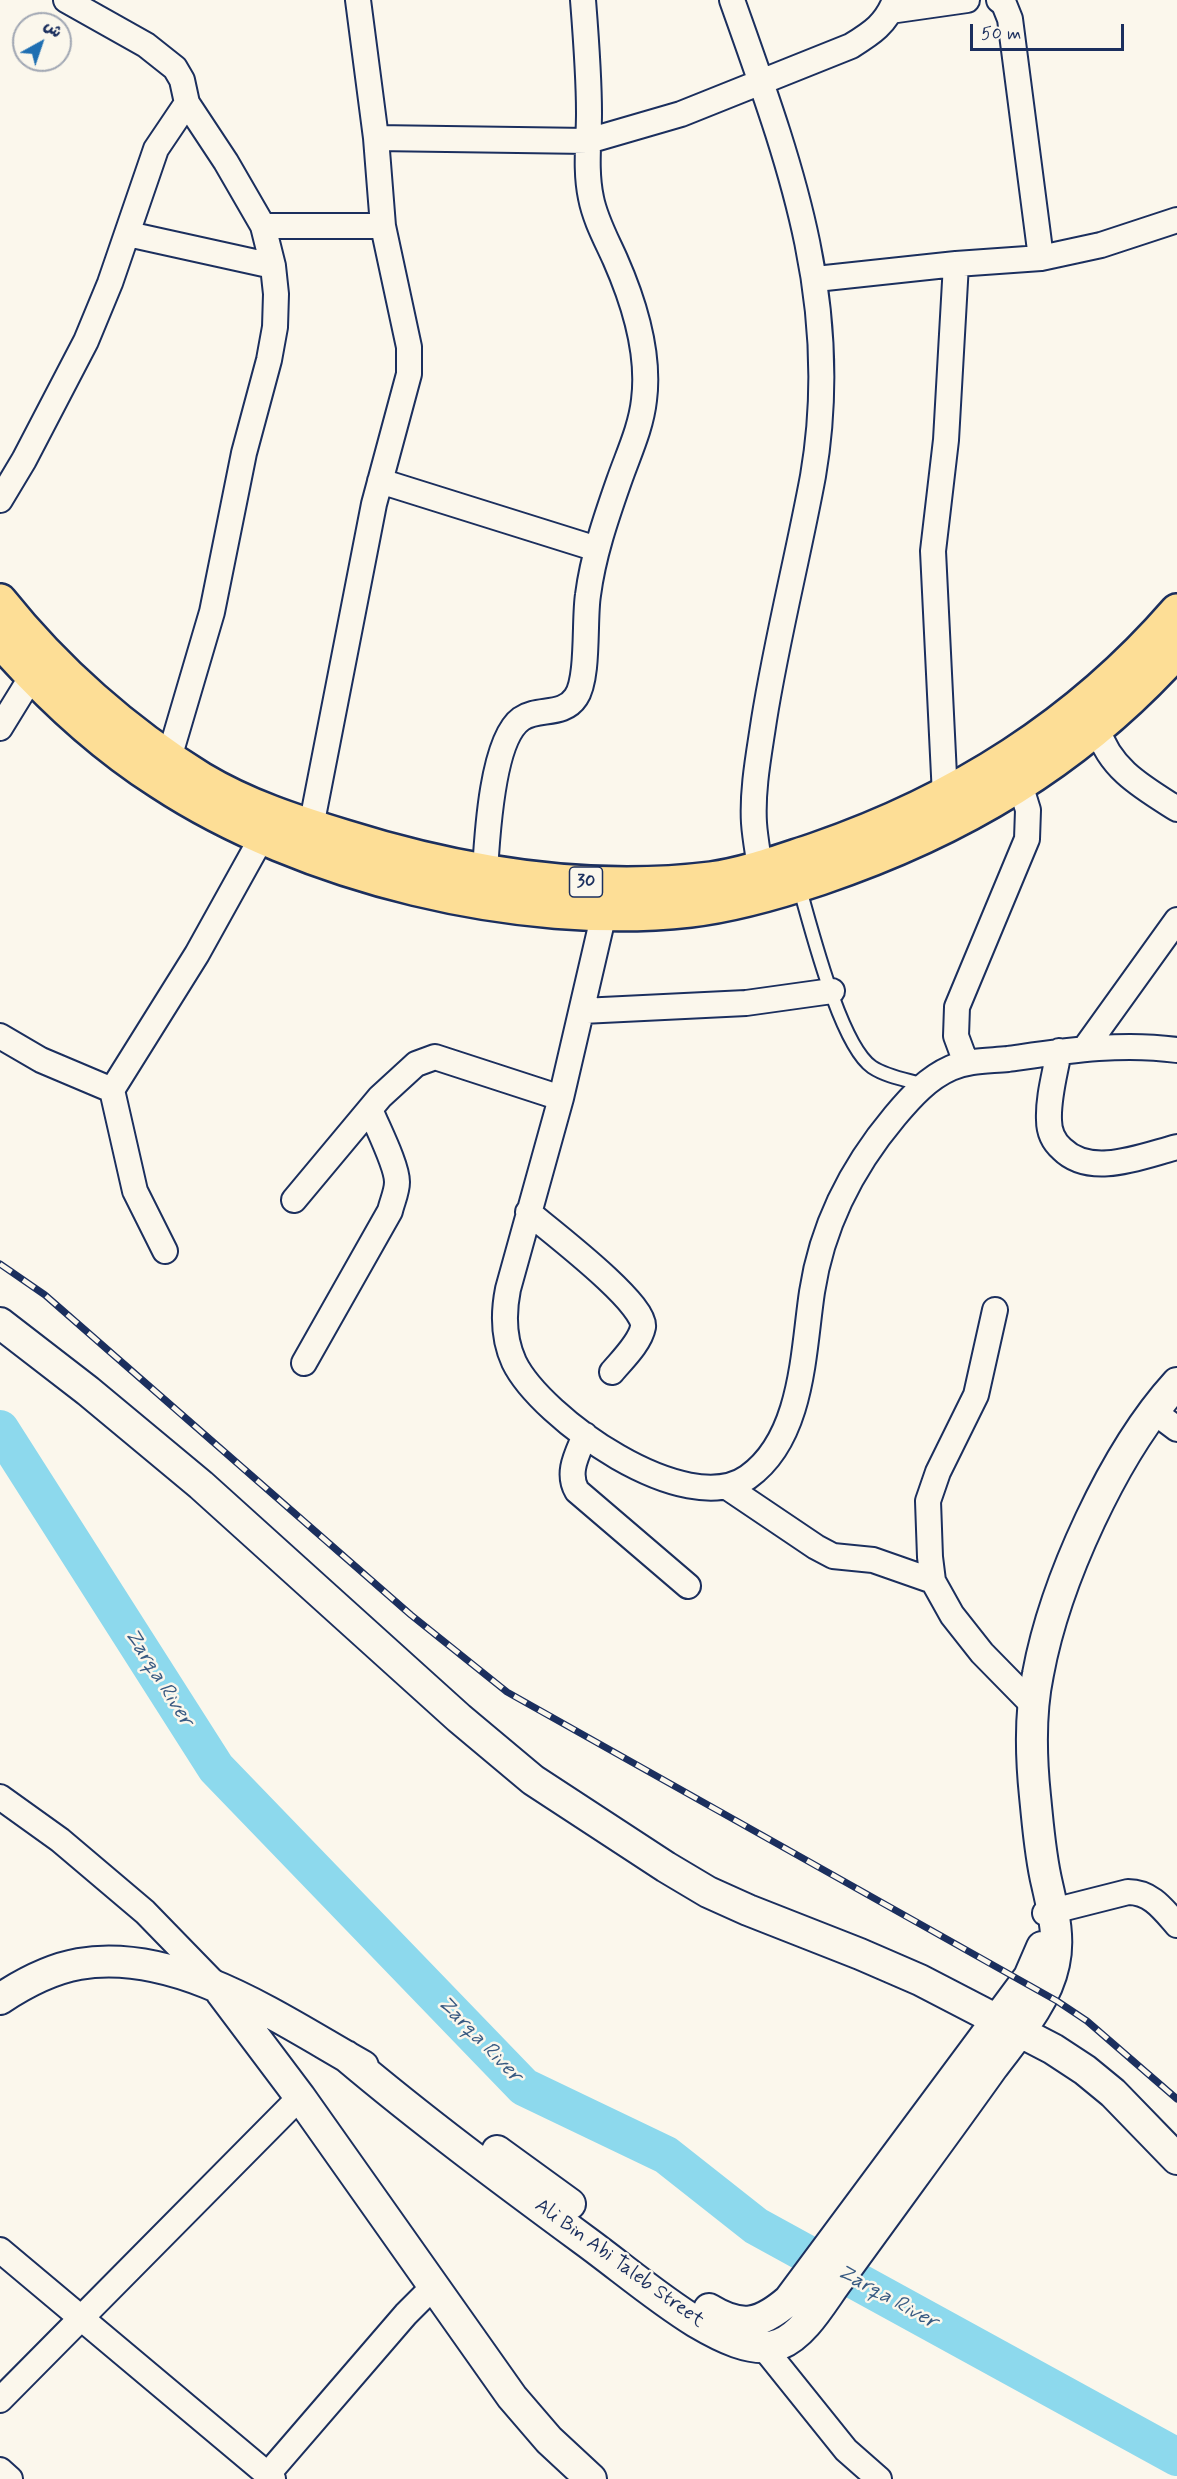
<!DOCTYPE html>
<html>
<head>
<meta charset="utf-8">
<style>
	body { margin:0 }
	#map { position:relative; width:1177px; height:2479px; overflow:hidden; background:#fbf7ec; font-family:Mynerve,"Playpen Sans Arabic",sans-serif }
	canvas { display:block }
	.north { position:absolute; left:12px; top:12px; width:60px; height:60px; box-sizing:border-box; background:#fbf7ec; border:2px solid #a1a7b3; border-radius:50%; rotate:40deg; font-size:16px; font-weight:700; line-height:24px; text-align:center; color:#1b2f5e }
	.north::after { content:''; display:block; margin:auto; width:21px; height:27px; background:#1f6fb2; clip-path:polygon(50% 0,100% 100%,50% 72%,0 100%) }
	.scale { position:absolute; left:970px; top:24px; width:154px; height:27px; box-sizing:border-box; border:3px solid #1b2f5e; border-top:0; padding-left:8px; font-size:18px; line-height:21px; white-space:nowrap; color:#1b2f5e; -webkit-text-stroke:4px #fbf7ec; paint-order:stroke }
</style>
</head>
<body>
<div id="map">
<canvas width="1177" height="2479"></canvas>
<div class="north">ش</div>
<div class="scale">50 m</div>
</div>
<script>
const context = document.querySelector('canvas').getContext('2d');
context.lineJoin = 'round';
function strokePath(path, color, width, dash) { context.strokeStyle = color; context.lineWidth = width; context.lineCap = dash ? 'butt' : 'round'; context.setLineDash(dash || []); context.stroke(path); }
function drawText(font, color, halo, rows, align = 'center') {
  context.font = font + ' Mynerve,sans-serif'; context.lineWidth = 5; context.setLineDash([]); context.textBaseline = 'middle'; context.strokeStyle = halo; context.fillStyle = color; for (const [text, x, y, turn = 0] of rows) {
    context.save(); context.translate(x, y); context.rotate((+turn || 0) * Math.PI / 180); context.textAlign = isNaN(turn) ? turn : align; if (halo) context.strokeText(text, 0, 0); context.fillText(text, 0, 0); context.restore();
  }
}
strokePath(new Path2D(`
	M0 1429 216 1768 524 2087 666 2155 756 2226 1177 2457`), '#8dd9ed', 38);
const service = new Path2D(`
	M799 886C811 927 840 1045 872 1067 887 1077 908 1080 924 1085`);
const minor = new Path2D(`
	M66 0 146 45 175 68 182 80 187 103 226 162 263 226 273 266 276 294 275 327 269 360 244 453 212 612 169 758
	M732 0C789 161 843 301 813 476 798 557 777 638 764 720 759 754 752 789 754 823 755 838 758 853 760 868
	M999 0 1004 4 1010 19 1041 258
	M890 11 967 0
	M376 138 588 141 681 114 851 46C872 33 886 24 895 0
	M263 226H383
	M128 234 273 266
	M816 279 956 264 1041 258 1101 245 1177 220
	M380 481 597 549
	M0 500 24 460 86 341 110 283 156 149 187 103
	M0 728 32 676
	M1098 729C1109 769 1144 788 1177 809
	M945 796 933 551 946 440 956 264
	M311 827 374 504 409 374V347L383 226 376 138 358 0
	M485 872C487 837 492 740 521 719 538 707 563 717 576 697 589 678 584 619 588 595 593 556 606 518 619 481 628 455 641 428 644 400 650 353 634 302 615 259 606 239 595 219 591 198 585 170 589 141 589 113 589 75 586 38 583 0
	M604 913 561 1098 508 1289C503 1314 503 1338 514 1362 541 1418 686 1521 748 1477 803 1438 803 1352 812 1292 822 1226 853 1166 895 1116 911 1097 928 1078 951 1068 969 1060 989 1061 1008 1059 1065 1051 1120 1042 1177 1050
	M582 1011 746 1003 832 991
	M0 1036 41 1060 112 1090
	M1085 1048 1177 920
	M1059 1051C1055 1074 1048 1097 1049 1120 1049 1132 1054 1142 1062 1149 1091 1178 1142 1156 1177 1147
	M966 1063 956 1036 957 1007 1027 839 1028 810 1020 784
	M294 1200 380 1097 416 1064 435 1057 561 1098
	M528 1212C548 1229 647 1304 643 1327 640 1343 622 1360 612 1372
	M165 1251 135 1191 112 1090 197 954 262 837
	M995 1310 976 1395 938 1472 928 1501 930 1557 933 1581 952 1615 982 1653 1034 1706
	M304 1363 390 1211C392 1202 397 1192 397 1182 397 1165 377 1127 370 1109
	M1153 1411 1177 1429
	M585 1435C578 1453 566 1472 577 1491L688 1586
	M727 1487 816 1547 833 1556 873 1560 933 1581
	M0 1797 60 1840 145 1912 217 1986
	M1045 1913 1128 1892C1151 1892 1163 1909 1177 1925
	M0 2250 273 2479
	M764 2348 846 2450 879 2479
	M0 2400 300 2097
	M0 2470 10 2479
	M268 2474 406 2314 435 2285`);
const tertiary = new Path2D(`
	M0 1323 88 1391 201 1485 459 1718 533 1780 666 1867 708 1892 748 1910 860 1954 920 1980 1053 2049 1085 2070 1113 2093 1177 2159
	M221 1992 300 2097 512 2397 549 2440 591 2479
	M0 1999C24 1983 51 1969 79 1964 178 1947 281 2020 363 2066
	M346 2056C423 2121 504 2181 584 2240 621 2267 657 2298 696 2322 718 2335 754 2355 780 2344 805 2334 823 2300 839 2279 863 2246 887 2213 911 2180 938 2143 965 2106 992 2068 1015 2037 1046 2003 1054 1964 1060 1937 1053 1911 1047 1884 1040 1855 1038 1825 1035 1796 1031 1757 1030 1712 1038 1674 1055 1582 1114 1452 1177 1383
	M497 2151 570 2204
	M709 2309C742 2329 760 2325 789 2300L1029 1977 1042 1947`);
const primary = new Path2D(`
	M0 601C55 670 126 733 201 779 246 806 295 822 345 837 463 874 588 894 711 879 747 874 781 861 815 850 957 801 1078 725 1177 611
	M0 640C46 693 101 744 160 782 303 876 520 929 690 910 734 905 778 892 820 878 959 831 1078 761 1177 651`);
strokePath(service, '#1b2f5e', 16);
strokePath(minor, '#1b2f5e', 28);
strokePath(tertiary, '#1b2f5e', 34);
strokePath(primary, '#1b2f5e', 38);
strokePath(service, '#fbf7ec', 12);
strokePath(minor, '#fbf7ec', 24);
strokePath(tertiary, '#fbf7ec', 30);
strokePath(primary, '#fdde96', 33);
const rail = new Path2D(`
	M0 1264 45 1295 411 1615 507 1692 1057 2001 1087 2021 1177 2099`);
strokePath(rail, '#1b2f5e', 7);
strokePath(rail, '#fbf7ec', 4.5, [14]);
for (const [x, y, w] of [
	[586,882,33]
]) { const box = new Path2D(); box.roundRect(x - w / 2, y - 15, w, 30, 4.5); context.fillStyle = '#fbf7ec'; context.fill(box); strokePath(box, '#1b2f5e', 1.5); }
drawText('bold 18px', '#1b2f5e', null, [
	["30",586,882]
]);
drawText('20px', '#1b2f5e', '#fbf7ec', [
	["Ali Bin Abi Taleb Street",619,2264,36]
]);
drawText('italic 21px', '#385a82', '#fbf7ec', [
	["Zarqa River",158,1678,58],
	["Zarqa River",479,2040,46],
	["Zarqa River",887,2298,29]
]);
</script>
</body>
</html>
